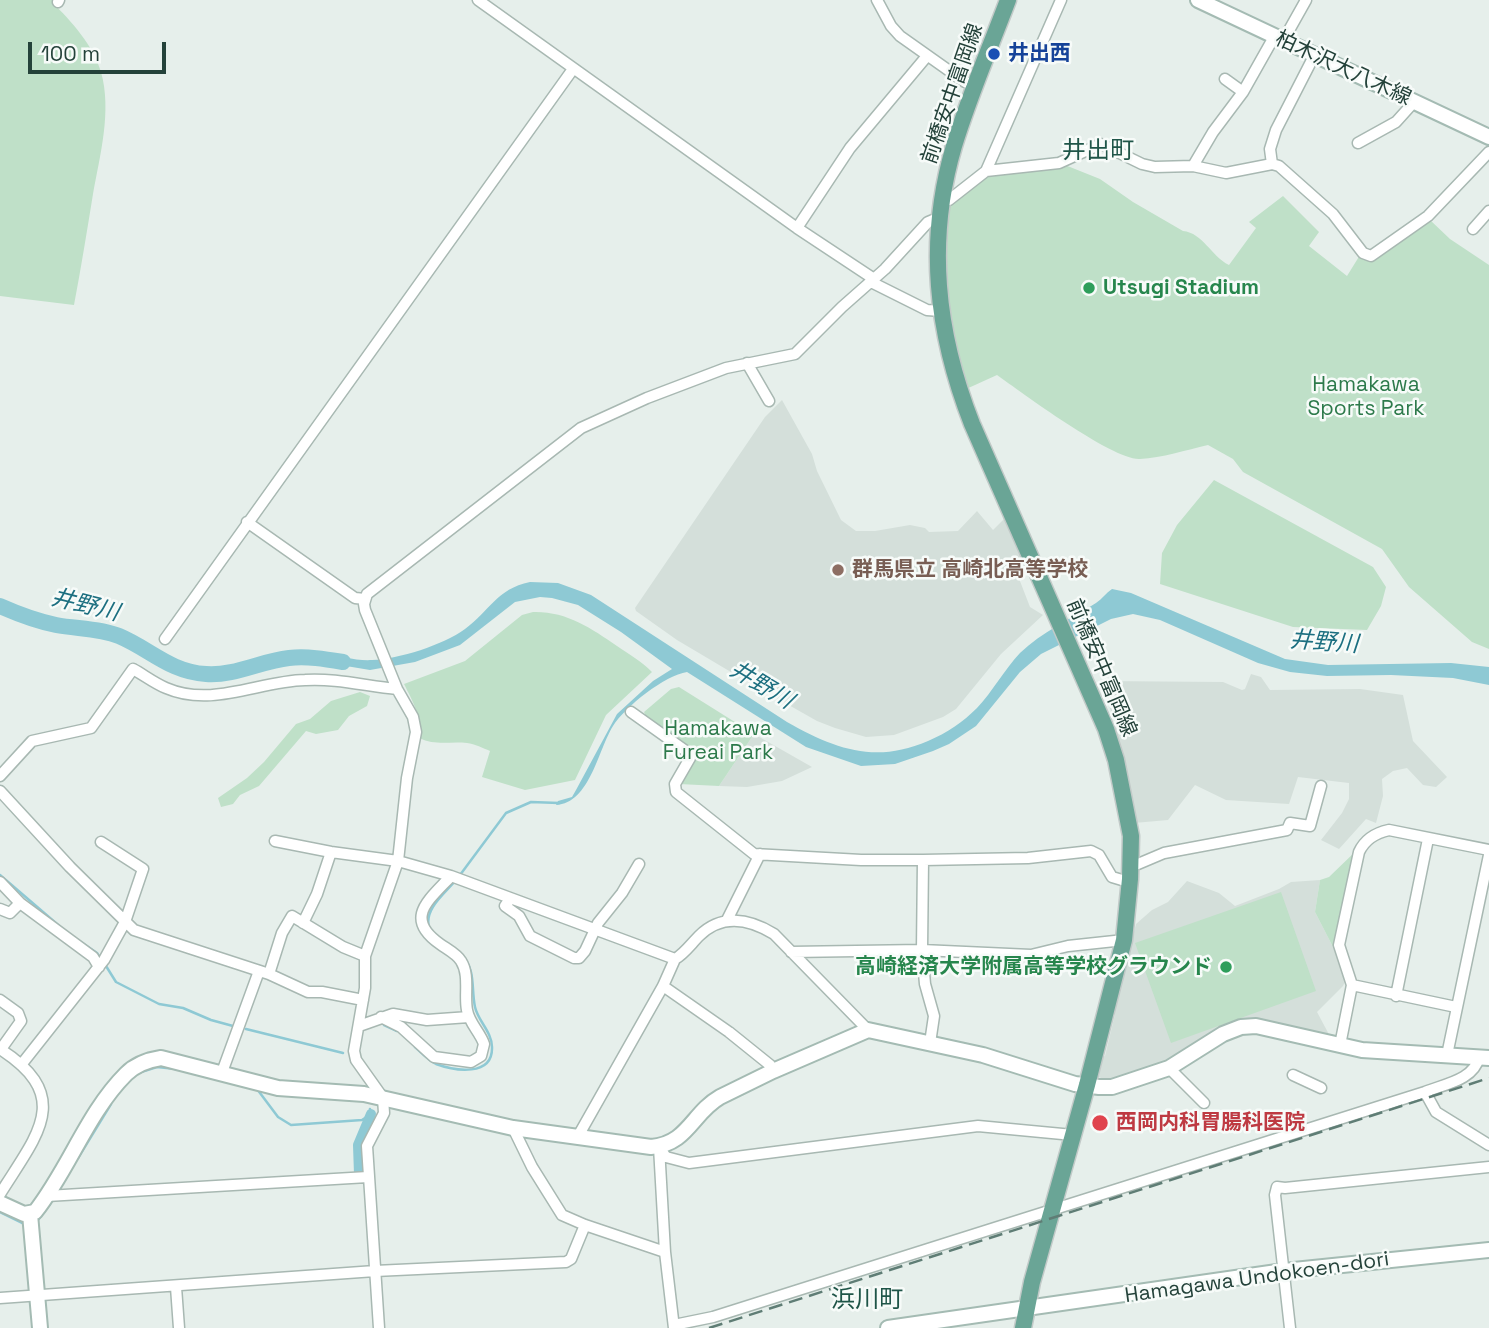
<!DOCTYPE html>
<html>
<head>
<meta charset="utf-8">
<style>
	body { margin:0 }
	#map { position:relative; width:1489px; height:1328px; overflow:hidden; background:#e6efeb; font-family:"Space Grotesk",sans-serif }
	canvas { display:block }
	.scale { position:absolute; left:28px; top:42px; width:138px; height:32px; box-sizing:border-box; border:4px solid #24423a; border-top:0; padding-left:9px; font-size:21px; line-height:24px; white-space:nowrap; color:#24423a; -webkit-text-stroke:5px #f7fbf9; paint-order:stroke }
</style>
</head>
<body>
<div id="map">
<canvas width="1489" height="1328"></canvas>
<div class="scale">100 m</div>
</div>
<script>
const context = document.querySelector('canvas').getContext('2d');
context.lineJoin = 'round';
function paint(path, color) { context.fillStyle = color; context.fill(path, 'evenodd'); }
function strokePath(path, color, width, dash) { context.strokeStyle = color; context.lineWidth = width; context.lineCap = dash ? 'butt' : 'round'; context.setLineDash(dash || []); context.stroke(path); }
function drawText(font, color, halo, rows, align = 'center') {
  context.font = font + ' "Space Grotesk","Noto Sans JP",sans-serif'; context.lineWidth = 5; context.setLineDash([]); context.textBaseline = 'middle'; context.strokeStyle = halo; context.fillStyle = color; for (const [text, x, y, turn = 0] of rows) {
    context.save(); context.translate(x, y); context.rotate((+turn || 0) * Math.PI / 180); context.textAlign = isNaN(turn) ? turn : align; if (halo) context.strokeText(text, 0, 0); context.fillText(text, 0, 0); context.restore();
  }
}
paint(new Path2D(`
	M782 400 812 454 817 471 841 520 856 531H875L910 525 925 528 929 532 958 531 977 511 993 530 1004 519 1021 557 1013 563 1030 607 1043 615 1001 654 956 709 943 717 894 735 866 737 835 728 817 721 741 678 677 640 636 611 635 608 765 417Z
	M1251 674 1261 677 1270 690 1360 689 1403 695 1413 741 1447 777 1436 787 1423 785 1407 768 1393 771 1382 779 1383 796 1376 823 1366 819 1339 849 1321 840 1342 813 1349 799V783L1298 777 1289 804 1226 800 1195 785 1168 820 1134 823 1114 719 1099 681 1223 682 1242 690 1245 689Z
	M754 734 812 767 782 781 747 787 719 786Z
	M1320 880 1315 912 1334 949 1346 979 1343 986 1317 1012 1332 1040 1259 1022 1167 1065 1115 1080H1105L1099 1077 1101 1057 1105 1056 1115 1014 1113 1012 1136 924 1152 910 1168 902 1187 881 1219 893 1235 906 1279 889 1291 882Z`), '#d4dfda');
paint(new Path2D(`
	M0 0H53L52 2C72 22 93 45 101 72 112 111 100 155 93 194 87 231 81 268 74 305L0 296Z
	M1065 165 1100 179 1133 202 1183 231C1203 233 1211 256 1229 265L1256 228 1249 222 1283 196 1319 232 1309 246 1347 276 1360 255 1365 259 1373 260 1430 220 1450 239 1489 265V649L1472 642 1409 587 1382 549 1243 472 1233 459 1208 445C1186 450 1162 458 1140 459 1114 461 1021 392 997 375L964 390C959 375 952 359 950 343 947 316 938 223 950 203L986 176Z
	M1214 480 1373 567 1386 587 1381 606 1367 630 1293 627 1160 584 1162 553 1177 525Z
	M533 612C566 611 591 628 617 646 630 655 641 661 652 672L606 715 575 780 525 790 482 777 490 751C483 748 475 744 467 743 450 741 436 746 419 738 422 717 413 702 404 684L465 661 522 615Z
	M679 687 754 734 719 786 679 784 695 759V754L647 719 644 712 671 689Z
	M360 692 370 696 367 706 349 716 338 730 316 734 306 731 259 786 240 795 233 804 221 807 218 798 247 778 264 762 296 724 310 719 331 701Z
	M1357 850 1334 949 1315 912 1320 880 1329 877Z
	M1281 892 1316 991 1171 1043 1135 943Z`), '#bfe0c8');
paint(new Path2D(`
	M530 582 558 583 591 595 787 722C835 749 875 764 928 741 947 733 963 722 977 708 993 691 1004 670 1020 653 1042 632 1070 619 1096 603 1102 599 1106 593 1112 589L1131 593 1285 659 1328 665 1451 663 1489 667V685L1453 678 1391 675 1327 676 1290 672 1258 663 1160 620 1133 614 1111 619 1041 654 1020 672 976 726 949 744 933 751 895 764 861 766 806 747 687 672C665 675 625 707 613 726 598 750 590 803 556 805L558 801 572 797 576 790 617 714 653 681 672 669 621 632 578 605 552 598 540 597 515 602 460 645 415 662 370 670 322 662 323 653C339 656 356 661 372 660 399 659 443 645 465 629 490 611 496 589 530 582Z`), '#8ec9d4');
strokePath(new Path2D(`
	M0 875 64 930
	M460 875 506 813 531 802 559 803
	M429 927C424 909 445 893 456 880
	M75 938 97 953 100 958
	M106 966 116 982 159 1004 183 1008 211 1020 233 1026
	M384 1025 397 1031
	M246 1029 343 1053
	M415 1047C422 1053 428 1060 436 1064 455 1071 493 1077 492 1047 492 1032 478 1021 475 1007 471 988 476 972 463 956
	M138 1073 157 1067 176 1069
	M257 1089 278 1117 291 1125 362 1120 371 1114 370 1109
	M78 1158 111 1104
	M0 1212 24 1224
	M38 1220 50 1204`), '#8ec9d4', 2.5);
strokePath(new Path2D(`
	M359 1174 358 1145 371 1114`), '#8ec9d4', 10);
strokePath(new Path2D(`
	M0 606C18 614 37 621 56 625 77 629 99 628 119 636 150 649 170 672 206 674 235 676 261 661 289 658 307 656 325 659 343 662`), '#8ec9d4', 16);
const street = new Path2D(`
	M478 0 797 228 874 279
	M877 0 891 26 900 36 965 82 976 86
	M58 2 59 0
	M1283 41 1306 0
	M1314 56 1276 130 1270 149 1272 164 1279 166 1333 214 1363 253 1371 256 1428 216 1489 152
	M1225 79 1243 92
	M1358 143 1396 122 1414 102
	M1193 166 1213 132 1243 92 1274 37
	M986 171 1061 0
	M942 202 949 200 986 171 1059 163 1101 144 1142 164 1155 167 1193 166 1226 173 1272 164
	M797 228 850 148 927 56
	M1473 229 1489 211
	M871 282 927 310 941 311
	M747 363 769 401
	M247 522 355 598 365 599
	M165 639 573 69
	M631 712 690 754V758L675 784 676 792 754 854 861 860H923L1028 858 1091 851 1099 855 1112 877 1122 880 1130 879
	M0 776 32 741 91 728 133 669C144 675 154 683 166 688 212 708 259 681 305 680 335 678 366 686 397 689
	M0 791 70 867 134 930 269 974 308 992H322L363 1000
	M275 841 331 852 398 861 451 876 675 959C684 954 691 944 699 936 721 914 748 918 774 934L868 1030
	M923 860 922 950 925 984 934 1016 930 1043
	M1130 865 1138 864 1164 853 1287 830 1290 823 1310 826 1321 786
	M0 882 20 903 93 957 99 967
	M510 899 505 906 519 916 530 936 574 958H579L585 951 598 923 622 893 639 864
	M0 909 10 913 20 903
	M727 920 760 854
	M303 923 317 894 331 852
	M791 952 922 950 1031 955 1068 946 1124 940
	M269 974 282 933 292 916 343 947 365 956
	M1352 985 1456 1007
	M663 986 729 1032 770 1065 773 1071
	M1396 996 1428 839
	M0 1000 18 1013 21 1021 1 1049
	M381 1017 401 1027 434 1057 471 1062 481 1056 484 1044C480 1032 469 1023 467 1010 464 995 470 975 461 961 457 954 447 949 440 944 403 918 429 900 451 876
	M359 1026 393 1014 427 1020 469 1017
	M1340 1045 1352 985 1339 945 1359 852C1365 839 1375 833 1389 830L1489 850
	M0 1049C75 1097 36 1136 0 1194
	M1447 1055 1489 855
	M21 1065 104 960 125 922 143 869 101 842
	M1169 1068 1204 1103
	M221 1075 259 971
	M1293 1075 1321 1088
	M1425 1092 1436 1112 1489 1145
	M513 1128 532 1167 562 1215 585 1225 665 1252
	M577 1138 663 986 675 959
	M659 1147 666 1157 689 1163 978 1126 1073 1135
	M659 1147 665 1252 674 1328
	M47 1196 368 1177
	M176 1287 179 1328
	M0 1298 375 1271 566 1262 571 1259 585 1225
	M674 1325 713 1317 1425 1092C1445 1084 1474 1080 1479 1057
	M379 1328 367 1146 384 1113 383 1098 356 1060 354 1051 365 988V956L398 861 407 778 416 732 413 717 397 689 365 610 364 604 367 594 581 428 647 398 726 368 795 354 842 307 885 269 928 222 940 217
	M1290 1328 1275 1195 1277 1187 1285 1188 1489 1167`);
const secondary = new Path2D(`
	M1198 0 1489 137
	M0 1203 24 1214 35 1212C69 1169 87 1113 126 1074 135 1065 148 1060 161 1058L278 1088 364 1094 513 1128 651 1147C688 1144 692 1113 720 1097L773 1071 868 1030 983 1055 1075 1084 1099 1087H1112L1169 1068 1223 1034 1241 1027 1256 1026 1362 1050 1489 1058
	M30 1214 40 1328
	M888 1328 1284 1271 1489 1250`);
const primary = new Path2D(`
	M1008 0C990 48 969 96 954 146 926 241 936 332 972 424L1106 729 1116 760 1131 836 1130 879 1124 940 1087 1085 1032 1282 1023 1328`);
strokePath(street, '#a8b8b2', 13);
strokePath(secondary, '#a4bbb3', 18);
strokePath(primary, '#c2cac8', 19);
strokePath(street, '#fff', 10);
strokePath(secondary, '#fff', 14);
strokePath(primary, '#6aa596', 16);
strokePath(new Path2D(`
	M709 1328 1489 1078`), '#5f7d75', 2.5, [14, 7]);
for (const [x, y, r, color] of [
	[994,54,7,"#1a4fb4"],
	[1089,288,7,"#2e9e5b"],
	[838,570,7,"#8d6e63"],
	[1226,967,7,"#2e9e5b"],
	[1100,1123,9,"#e0444e"]
]) { const dot = new Path2D(); dot.arc(x, y, r, 0, 2 * Math.PI); context.fillStyle = color; context.fill(dot); strokePath(dot, '#f7fbf9', 2.5); }
drawText('bold 21px', '#164399', '#f7fbf9', [
	["井出西",1008,54]
], 'left');
drawText('21px', '#24423a', '#f7fbf9', [
	["柏木沢大八木線",1343,69,25],
	["前橋安中富岡線",953,94,-71],
	["前橋安中富岡線",1101,668,67],
	["Hamagawa Undokoen-dori",1257,1278,-8]
]);
drawText('bold 21px', '#27864d', '#f7fbf9', [
	["Utsugi Stadium",1103,288],
	["高崎経済大学附属高等学校グラウンド",1212,967,"right"]
], 'left');
drawText('21px', '#2d7a4b', '#f7fbf9', [
	["Hamakawa",1366,385],
	["Sports Park",1366,409],
	["Hamakawa",718,729],
	["Fureai Park",718,753]
]);
drawText('bold 21px', '#785e54', '#f7fbf9', [
	["群馬県立 高崎北高等学校",852,570]
], 'left');
drawText('bold 21px', '#be3a42', '#f7fbf9', [
	["西岡内科胃腸科医院",1116,1123]
], 'left');
drawText('italic 23px', '#1c6f80', '#f7fbf9', [
	["井野川",85,606,14],
	["井野川",1324,643,4],
	["井野川",761,686,31]
]);
drawText('24px', '#1f5548', '#f7fbf9', [
	["井出町",1098,151],
	["浜川町",867,1300]
]);
</script>
</body>
</html>
